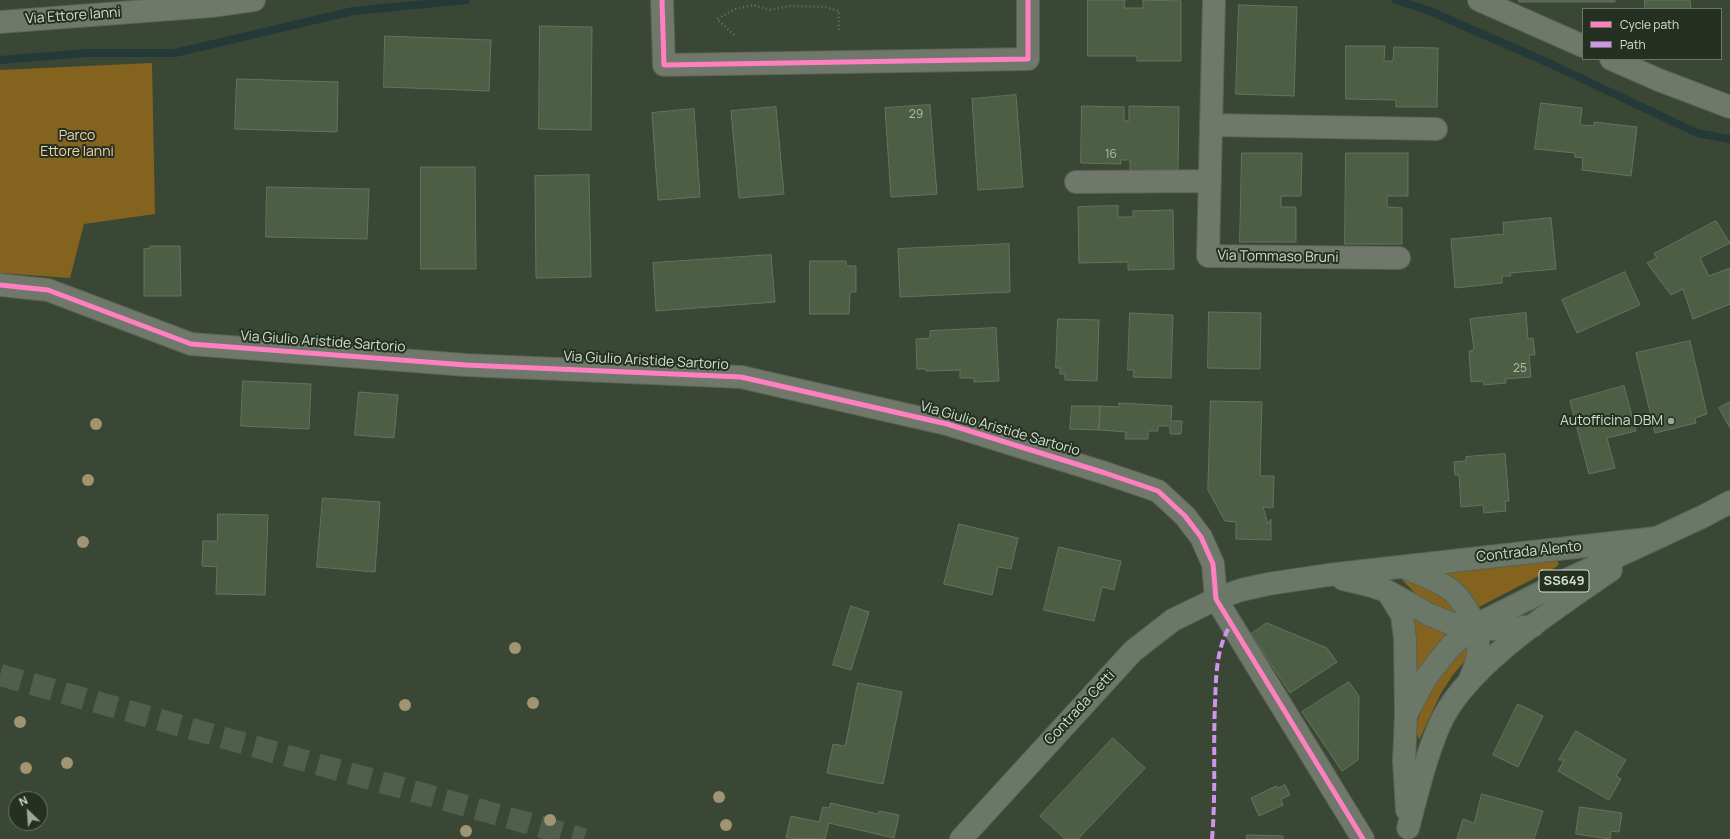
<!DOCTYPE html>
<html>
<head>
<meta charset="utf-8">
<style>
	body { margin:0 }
	#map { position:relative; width:1730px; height:839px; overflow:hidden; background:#3a4735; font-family:Manrope,sans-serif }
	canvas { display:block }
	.legend { position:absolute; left:1582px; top:8px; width:140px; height:52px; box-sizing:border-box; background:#253022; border:1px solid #6a7666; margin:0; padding:5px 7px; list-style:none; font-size:12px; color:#d1e0cd }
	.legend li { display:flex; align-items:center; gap:8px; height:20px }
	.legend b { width:20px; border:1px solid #6a7666 }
	.north { position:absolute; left:8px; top:791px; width:40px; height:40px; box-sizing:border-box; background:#253022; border:1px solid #6a7666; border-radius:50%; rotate:335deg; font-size:11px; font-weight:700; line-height:16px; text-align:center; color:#d1e0cd }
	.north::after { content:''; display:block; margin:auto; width:14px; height:18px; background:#9caa98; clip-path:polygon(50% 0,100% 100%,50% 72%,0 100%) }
</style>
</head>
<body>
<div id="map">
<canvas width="1730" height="839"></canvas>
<ul class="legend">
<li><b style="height:5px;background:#ff80c0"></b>Cycle path</li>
<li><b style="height:5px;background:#d193ec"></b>Path</li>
</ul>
<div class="north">N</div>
</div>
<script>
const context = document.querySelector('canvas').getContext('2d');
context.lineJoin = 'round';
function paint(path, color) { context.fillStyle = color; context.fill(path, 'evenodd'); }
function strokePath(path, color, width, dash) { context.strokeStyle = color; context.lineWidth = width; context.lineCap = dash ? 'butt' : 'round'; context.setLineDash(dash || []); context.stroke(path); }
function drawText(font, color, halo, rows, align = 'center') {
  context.font = font + ' Manrope,sans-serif'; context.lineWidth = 4; context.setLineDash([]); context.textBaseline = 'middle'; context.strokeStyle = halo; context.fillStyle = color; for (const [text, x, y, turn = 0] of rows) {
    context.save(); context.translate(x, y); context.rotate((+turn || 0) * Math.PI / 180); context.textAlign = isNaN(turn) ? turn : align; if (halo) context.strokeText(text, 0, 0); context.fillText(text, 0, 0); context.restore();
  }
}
paint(new Path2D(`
	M152 63 155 214 84 224 70 278 0 273V70Z
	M1556 558 1559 564 1556 567 1477 608C1468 587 1453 579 1434 568Z
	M1402 580 1423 584 1447 597 1460 617 1421 599Z
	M1410 614 1450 634 1429 655 1414 681Z
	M1469 642V656L1452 676 1440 695 1419 740 1415 728 1426 698 1436 678Z`), '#84631f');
strokePath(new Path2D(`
	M1396 0 1430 11 1553 65 1697 133 1730 139
	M0 60 86 53H175L353 11 466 0`), '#233a39', 8);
const building = new Path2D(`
	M1088 0H1125L1124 8H1143V0L1181 1V61H1137V56H1088Z
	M1519 0H1615V2H1519Z
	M1645 0H1690L1691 9H1645Z
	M1239 5 1297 7 1294 96 1236 94Z
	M540 26 592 27 591 130 539 129Z
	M385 36 491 40 489 91 384 87Z
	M1346 46H1385L1384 61H1393L1394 47 1438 48 1437 107H1396V100L1346 99Z
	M237 79 338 82 337 132 235 129Z
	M1016 95 1023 187 978 190 972 99Z
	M1541 103 1582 108 1580 125 1594 126V122L1637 127 1631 176 1582 170 1583 158 1575 157V153L1535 149Z
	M930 105 937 194 891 197 885 108Z
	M1082 106 1124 107V121H1129V106L1179 107 1178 171H1130V160H1120L1121 164 1081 163Z
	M776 107 784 194 739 198 731 111Z
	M694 109 700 197 658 200 652 113Z
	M1242 153H1302L1301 196H1281V207H1296V242H1240Z
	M1346 153H1408V196H1387V207L1402 208V244H1345Z
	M421 167H475L476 269H421Z
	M589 175 591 277 536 278 535 176Z
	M267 187 369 189 367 239 266 237Z
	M1118 206V217H1133V211L1173 210 1174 269 1128 270V262L1079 263 1078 207Z
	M1551 218 1556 269 1510 273 1511 276H1502V283L1455 288 1451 239 1504 234 1503 223Z
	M1716 221 1730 243 1700 258 1709 276 1730 268V304L1693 319 1683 289 1671 295 1647 263 1657 258 1654 254Z
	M1009 244 1010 292 900 297 898 249Z
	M150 246H180L181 296H144V249L150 248Z
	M771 255 775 302 656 311 653 263Z
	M810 261H846V266H856V292H850L849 314H810Z
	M1625 272 1640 305 1577 333 1562 300Z
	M1209 312 1261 313 1260 369 1208 368Z
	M1130 313 1173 315 1171 378 1133 377 1134 370H1128Z
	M1526 313 1528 339 1533 338 1535 355H1529L1531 377 1505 379 1506 383 1484 385 1483 381 1471 382 1469 351 1474 350 1470 319Z
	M1058 319 1099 320 1097 381 1065 380V374H1060V368H1056Z
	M996 328 999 381 974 382V378H960V370L926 371V369H917L916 339 930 338V331Z
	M1690 341 1707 414 1695 418 1696 423 1655 433 1636 353Z
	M243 381 311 384 309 429 241 426Z
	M1624 386 1636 431 1607 438 1615 468 1589 474 1570 401Z
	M359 392 398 395 394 438 355 435Z
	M1211 401 1262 402 1260 476H1274L1273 508 1263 507 1268 524 1271 519V540L1236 539V522L1225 521 1208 490Z
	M1730 402V428L1719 408Z
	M1119 403 1172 406 1171 421H1182L1181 434H1170V426H1158V431H1148V439H1125L1126 432 1099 430 1100 406 1119 407Z
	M1072 406H1100L1099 430 1070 429Z
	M1505 454 1509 501H1505L1506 511 1484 513 1483 505 1461 507 1459 475H1455L1454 462 1466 461V457Z
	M323 498 380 502 375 572 317 567Z
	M218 514 268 515 265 595 216 594 217 567 202 566 203 541H217Z
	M959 524 1018 538 1011 569 998 567 992 595 944 584Z
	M1059 547 1121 561 1114 590 1102 587 1094 621 1044 610Z
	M851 606 869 612 851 670 833 665Z
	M1267 623 1327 648 1337 662 1290 693 1251 634Z
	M1349 682 1359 696 1358 760 1342 771 1302 712Z
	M858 683 902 692 883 784 827 773 833 744 845 746Z
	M1518 704 1543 716 1518 767 1493 755Z
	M1576 731 1626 760 1616 776 1621 779 1609 800 1558 771 1564 760H1559Z
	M1113 738 1145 768 1078 839H1065L1040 816Z
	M1285 785 1290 795 1281 799 1283 805 1259 816 1251 798 1276 786 1277 788Z
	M1482 794 1543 811 1534 839H1457L1463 819 1474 823Z
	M831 803 878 814 879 811 899 815 894 838 829 823 825 839 786 838 791 816 819 822 823 807 829 808Z
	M1580 807 1622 813 1619 832 1611 831 1610 839 1576 834Z
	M1247 835 1283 836V839H1247Z`);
paint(building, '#4c5f44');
strokePath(building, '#677163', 1);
strokePath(new Path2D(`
	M0 675 584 839`), '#515e4c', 22, [22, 11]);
const minor = new Path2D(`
	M662 0 664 65 1028 59V0
	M1214 0 1208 256 1399 258
	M1479 0 1583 46
	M0 22 211 6 254 0
	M1611 59 1659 80 1730 107
	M1211 125 1436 129
	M1076 182 1210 181
	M0 285 48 290 191 344 466 365 741 377 947 424 1105 473 1158 491 1185 516 1201 537 1213 564 1216 599 1363 839`);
const major = new Path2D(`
	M1403 567C1417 573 1432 578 1445 586 1465 598 1481 630 1478 653 1477 662 1474 670 1470 679
	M1343 579 1372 586 1387 591 1428 614 1452 624 1490 629 1518 628 1533 626
	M1387 591 1402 615 1405 639 1406 715 1404 761 1407 810
	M1406 715 1425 679 1438 662 1451 646 1474 626 1562 582 1704 516 1730 502
	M1408 828C1417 794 1425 759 1439 726 1465 665 1557 608 1611 570
	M961 839 1133 651 1173 620 1216 599 1241 590 1268 584 1328 575 1656 538`);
strokePath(minor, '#586254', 24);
strokePath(major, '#586254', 24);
strokePath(new Path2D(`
	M734 35 717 19 735 9 753 5 769 10 789 6 826 7 839 11V30`), '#6a7467', 2.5, [1, 3]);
strokePath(minor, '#6f786b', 22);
strokePath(major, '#6b7767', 22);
strokePath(new Path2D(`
	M1212 839C1216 794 1213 749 1215 704 1216 676 1216 648 1231 624`), '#d193ec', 4, [8, 4]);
strokePath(new Path2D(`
	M662 0 664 65 1028 59V0
	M0 285 48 290 191 344 466 365 741 377 947 424 1105 473 1158 491 1185 516 1201 537 1213 564 1216 599 1363 839`), '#ff80c0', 5);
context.fillStyle = '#a09472';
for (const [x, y] of [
	[96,424],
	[88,480],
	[83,542],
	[515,648],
	[533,703],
	[405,705],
	[20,722],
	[67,763],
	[26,768],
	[719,797],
	[550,820],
	[726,825],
	[466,831]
]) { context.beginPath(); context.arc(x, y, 6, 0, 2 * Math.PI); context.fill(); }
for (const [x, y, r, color] of [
	[1671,421,4,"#9caa98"]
]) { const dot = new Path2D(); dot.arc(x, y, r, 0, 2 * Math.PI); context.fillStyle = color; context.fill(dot); strokePath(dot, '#253022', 1.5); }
drawText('12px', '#b0c0ab', null, [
	["29",916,115],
	["16",1111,155],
	["25",1520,369]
]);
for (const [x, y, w] of [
	[1564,581,50]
]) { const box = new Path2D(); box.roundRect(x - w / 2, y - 11, w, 22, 3); context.fillStyle = '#253022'; context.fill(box); strokePath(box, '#d1e0cd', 1); }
drawText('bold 13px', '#d1e0cd', null, [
	["SS649",1564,581]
]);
drawText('14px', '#d1e0cd', '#253022', [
	["Via Ettore Ianni",73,16,-4],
	["Via Tommaso Bruni",1278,257,1],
	["Via Giulio Aristide Sartorio",323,342,4],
	["Via Giulio Aristide Sartorio",646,361,3],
	["Via Giulio Aristide Sartorio",1000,429,16],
	["Contrada Alento",1529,552,-6],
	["Contrada Cetti",1080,708,-47]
]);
drawText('14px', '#f3d3a4', '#253022', [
	["Parco",77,136],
	["Ettore Ianni",77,152]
]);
drawText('14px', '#d1e0cd', '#253022', [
	["Autofficina DBM",1663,421]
], 'right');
</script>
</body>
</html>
